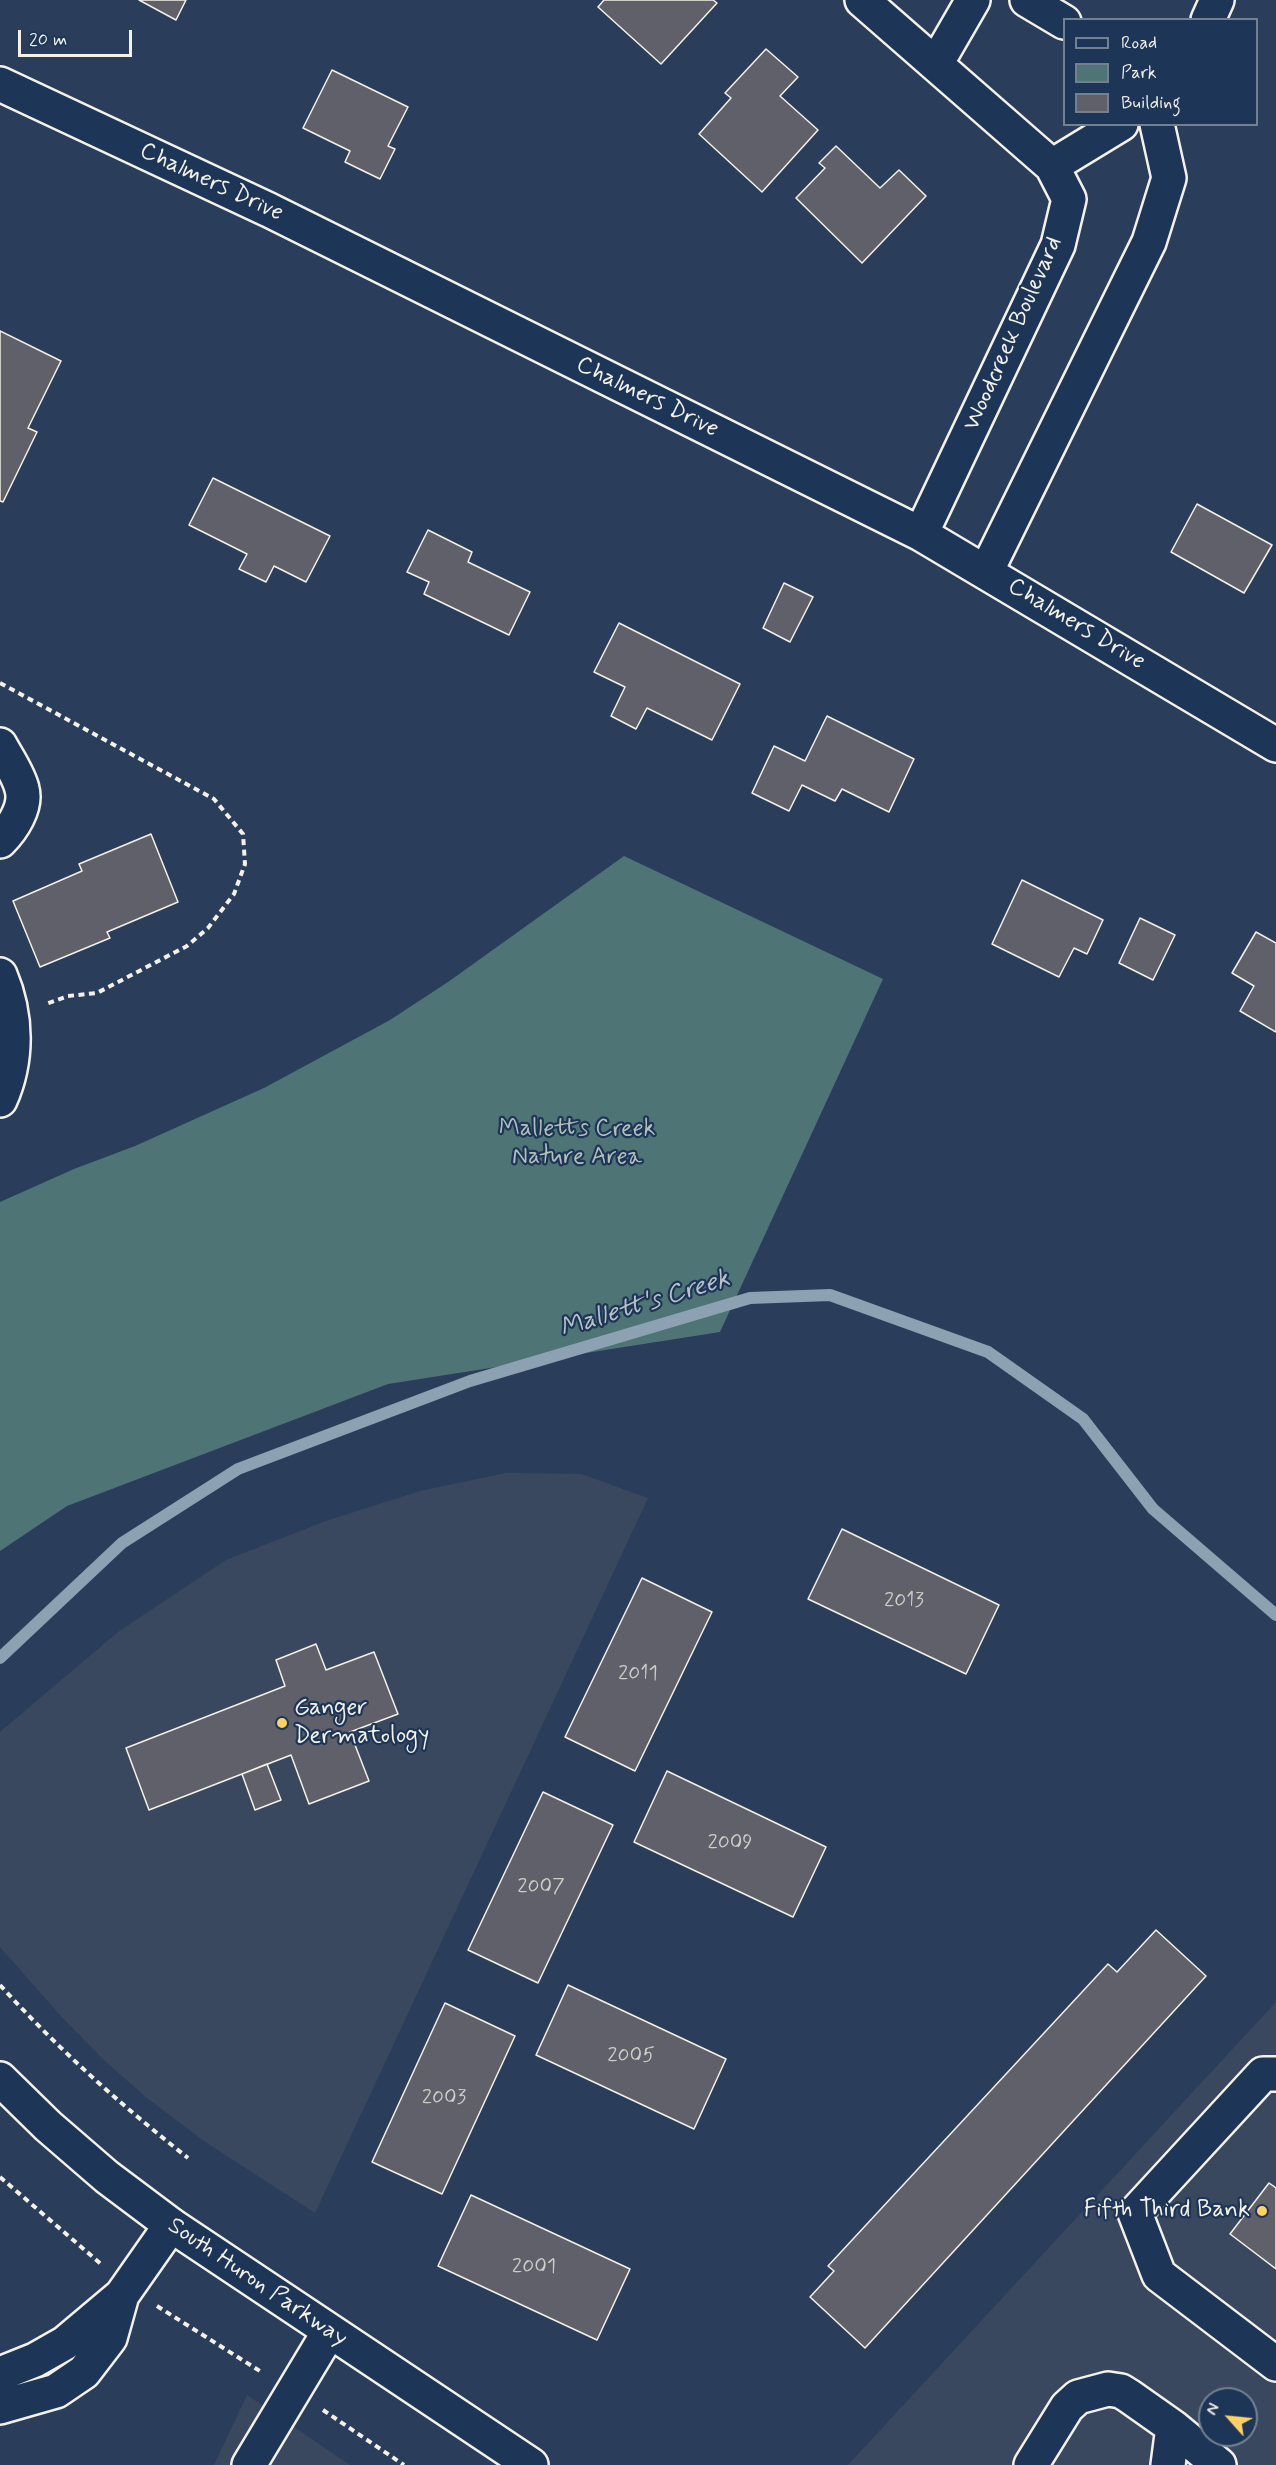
<!DOCTYPE html>
<html>
<head>
<meta charset="utf-8">
<style>
	body { margin:0 }
	#map { position:relative; width:1276px; height:2465px; overflow:hidden; background:#2a3e5b; font-family:Mynerve,sans-serif }
	canvas { display:block }
	.legend { position:absolute; left:1063px; top:18px; width:195px; height:108px; box-sizing:border-box; background:#1d3557; border:2px solid #738091; margin:0; padding:8px 10px; list-style:none; font-size:18px; color:#f4f1e8 }
	.legend li { display:flex; align-items:center; gap:12px; height:30px }
	.legend b { width:30px; border:2px solid #738091 }
	.north { position:absolute; left:1198px; top:2387px; width:60px; height:60px; box-sizing:border-box; background:#1d3557; border:2px solid #738091; border-radius:50%; rotate:297deg; font-size:16px; font-weight:700; line-height:24px; text-align:center; color:#f4f1e8 }
	.north::after { content:''; display:block; margin:auto; width:21px; height:27px; background:#ffd166; clip-path:polygon(50% 0,100% 100%,50% 72%,0 100%) }
	.scale { position:absolute; left:18px; top:30px; width:114px; height:27px; box-sizing:border-box; border:3px solid #f4f1e8; border-top:0; padding-left:8px; font-size:18px; line-height:21px; white-space:nowrap; color:#f4f1e8; -webkit-text-stroke:4px #1d3557; paint-order:stroke }
</style>
</head>
<body>
<div id="map">
<canvas width="1276" height="2465"></canvas>
<ul class="legend">
<li><b style="height:8px;background:#1d3557"></b>Road</li>
<li><b style="height:16px;background:#4f7475"></b>Park</li>
<li><b style="height:16px;background:#5f6069"></b>Building</li>
</ul>
<div class="north">N</div>
<div class="scale">20 m</div>
</div>
<script>
const context = document.querySelector('canvas').getContext('2d');
context.lineJoin = 'round';
function paint(path, color) { context.fillStyle = color; context.fill(path, 'evenodd'); }
function strokePath(path, color, width, dash) { context.strokeStyle = color; context.lineWidth = width; context.lineCap = dash ? 'butt' : 'round'; context.setLineDash(dash || []); context.stroke(path); }
function drawText(font, color, halo, rows, align = 'center') {
  context.font = font + ' Mynerve,sans-serif'; context.lineWidth = 4.5; context.setLineDash([]); context.textBaseline = 'middle'; context.strokeStyle = halo; context.fillStyle = color; for (const [text, x, y, turn = 0] of rows) {
    context.save(); context.translate(x, y); context.rotate((+turn || 0) * Math.PI / 180); context.textAlign = isNaN(turn) ? turn : align; if (halo) context.strokeText(text, 0, 0); context.fillText(text, 0, 0); context.restore();
  }
}
paint(new Path2D(`
	M506 1473 581 1474 648 1498 315 2213 204 2141 147 2098 105 2061 60 2015 0 1947V1732L118 1632 226 1560 326 1521 420 1491Z
	M1276 2002V2465H848ZM1210 2399H1246V2435H1210Z
	M247 2395 350 2465H214Z`), '#3a485f');
paint(new Path2D(`
	M624 856 883 979 720 1332 388 1384 67 1506 0 1551V1202L74 1169 135 1146 264 1088 390 1020 448 982Z`), '#4f7475');
strokePath(new Path2D(`
	M0 1658 122 1543 238 1469 470 1381 750 1298 830 1295 988 1352 1083 1419 1153 1509 1276 1615`), '#8ca1b2', 12);
const building = new Path2D(`
	M139 0H186L176 20Z
	M604 0H713L717 3 661 64 598 7Z
	M766 49 798 77 780 96 818 130 762 192 699 134 731 98 725 93Z
	M332 70 408 107 388 146 395 149 380 179 345 162 350 151 303 128Z
	M836 146 880 188 899 170 926 196 862 263 796 198 825 168 819 163Z
	M0 331 61 361 28 428 37 432 3 502 0 501Z
	M213 478 330 536 306 582 274 566 266 582 239 569 247 554 189 525Z
	M1197 504 1272 545 1244 593 1171 552Z
	M428 530 472 552 468 562 530 592 509 635 424 594 429 582 407 572Z
	M784 583 813 597 790 642 763 628Z
	M619 623 740 684 712 740 647 708 636 729 611 716 625 687 594 672Z
	M827 716 914 759 889 812 842 789 835 801 802 785 789 811 752 793 774 746 805 761Z
	M151 834 178 902 107 932 110 938 40 967 13 901 82 871 79 864Z
	M1022 880 1103 920 1087 954 1074 948 1059 977 992 944Z
	M1140 918 1175 935 1153 980 1119 963Z
	M1256 932 1276 943V1032L1240 1011 1254 986 1232 973Z
	M842 1529 999 1605 966 1674 808 1599Z
	M642 1578 712 1612 635 1771 565 1737Z
	M316 1644 326 1670 374 1652 398 1714 350 1732 369 1781 309 1804 291 1755 149 1810 126 1748 285 1686 276 1660Z
	M267 1764 281 1800 255 1810 242 1774Z
	M667 1771 826 1847 793 1917 634 1842Z
	M543 1792 613 1825 538 1983 468 1950Z
	M1156 1930 1206 1976 865 2348 810 2297 834 2271 828 2266 1108 1964 1117 1972Z
	M568 1985 726 2059 694 2129 536 2055Z
	M445 2003 515 2036 442 2194 372 2162Z
	M1269 2183 1276 2188V2269L1230 2234Z
	M471 2195 630 2269 597 2340 438 2266Z`);
paint(building, '#5f6069');
strokePath(building, '#f4f1e8', 1.5);
const minor = new Path2D(`
	M862 0 1052 166 1069 199 1058 245 921 534
	M1027 0 1064 22
	M1208 20 1217 0
	M936 64 973 0
	M0 84 269 210 921 534 1276 745
	M1052 166 1121 124
	M986 572 1149 242 1169 178 1157 124
	M0 745C7 758 19 775 22 789 27 807 12 829 0 841
	M0 975C17 1015 18 1060 0 1100
	M1276 2074H1263L1135 2213 1159 2275 1276 2364
	M0 2374 35 2360 65 2343 122 2295 171 2225
	M0 2407 56 2391 84 2372 110 2338 122 2295
	M249 2465 329 2332
	M1031 2465 1067 2407 1078 2397 1108 2389 1121 2391 1129 2396 1173 2427 1219 2465
	M1168 2465 1173 2427`);
const major = new Path2D(`
	M0 2079 48 2126 107 2177 171 2225 531 2465`);
strokePath(minor, '#f4f1e8', 38);
strokePath(major, '#f4f1e8', 38);
strokePath(new Path2D(`
	M0 683 214 799 243 834 245 864 234 894 208 928 187 946 97 993 68 996 46 1004
	M0 1985C58 2049 121 2105 188 2158
	M0 2177 101 2264
	M157 2306 263 2373
	M323 2410 404 2465`), '#f4f1e8', 4, [6, 4.5]);
strokePath(minor, '#1d3557', 33);
strokePath(major, '#1d3557', 33);
for (const [x, y, r, color] of [
	[282,1723,6,"#ffd166"],
	[1262,2211,6,"#ffd166"]
]) { const dot = new Path2D(); dot.arc(x, y, r, 0, 2 * Math.PI); context.fillStyle = color; context.fill(dot); strokePath(dot, '#1d3557', 2); }
drawText('21px', '#cfcdc8', null, [
	["2013",904,1602],
	["2011",638,1675],
	["2009",730,1844],
	["2007",541,1888],
	["2005",631,2057],
	["2003",444,2099],
	["2001",534,2268]
]);
drawText('24px', '#f4f1e8', '#1d3557', [
	["Chalmers Drive",211,183,25],
	["Woodcreek Boulevard",1014,334,-66],
	["Chalmers Drive",647,398,26],
	["Chalmers Drive",1076,625,31],
	["South Huron Parkway",257,2283,34]
]);
drawText('24px', '#b2bfba', '#1d3557', [
	["Malletts Creek",577,1130],
	["Nature Area",577,1158]
]);
drawText('24px', '#f4f1e8', '#1d3557', [
	["Ganger",294,1709],
	["Dermatology",294,1737],
	["Fifth Third Bank",1250,2211,"right"]
], 'left');
drawText('italic 26px', '#b7c2c8', '#1d3557', [
	["Mallett's Creek",645,1305,-17]
]);
</script>
</body>
</html>
